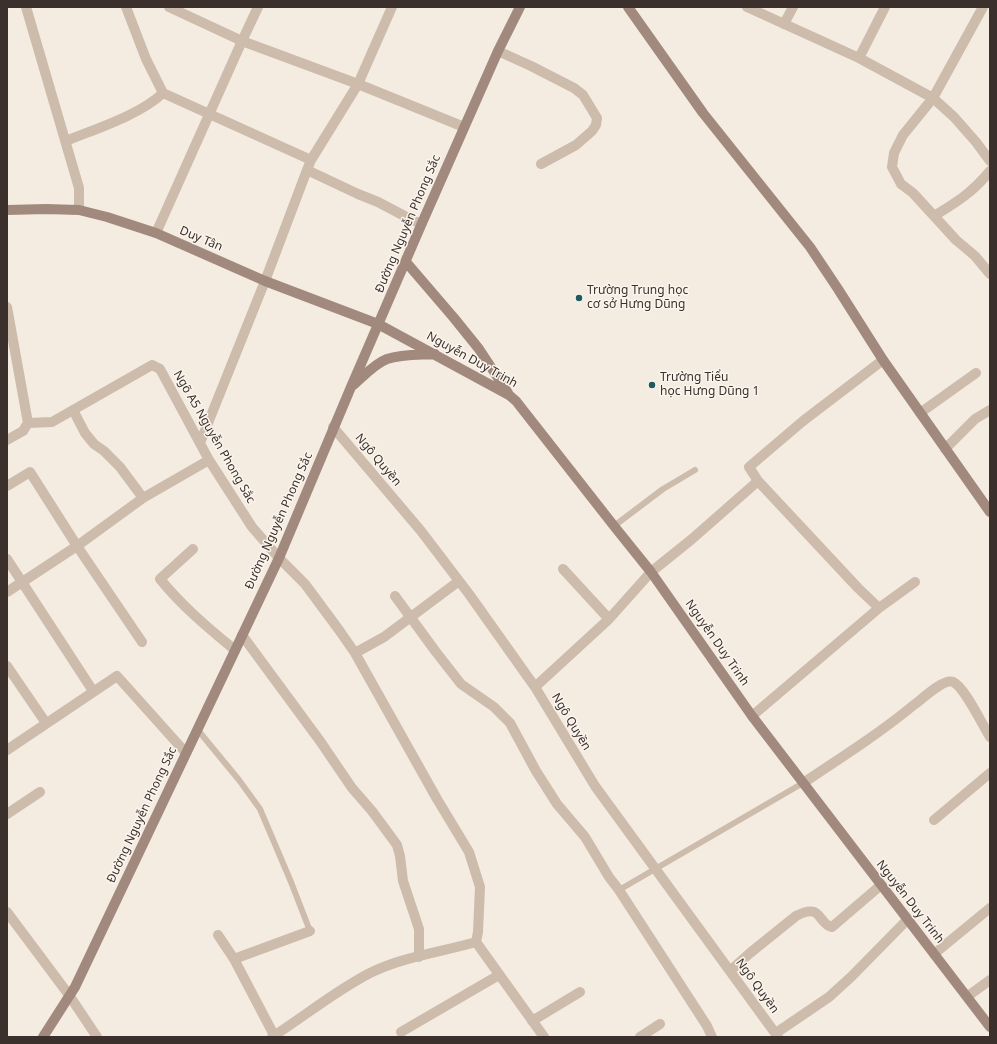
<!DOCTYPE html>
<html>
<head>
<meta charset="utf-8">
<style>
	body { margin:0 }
	#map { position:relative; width:997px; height:1044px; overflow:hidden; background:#f4ebe1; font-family:"Noto Sans",sans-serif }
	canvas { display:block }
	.frame { position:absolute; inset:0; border:8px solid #3b302b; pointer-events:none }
</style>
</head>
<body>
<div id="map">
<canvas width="997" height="1044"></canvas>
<div class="frame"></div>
</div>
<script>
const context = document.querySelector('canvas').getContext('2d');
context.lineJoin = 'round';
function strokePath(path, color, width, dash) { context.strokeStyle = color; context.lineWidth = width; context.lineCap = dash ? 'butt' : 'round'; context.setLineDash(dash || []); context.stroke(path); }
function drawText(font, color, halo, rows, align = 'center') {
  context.font = font + ' "Noto Sans",sans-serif'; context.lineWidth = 3; context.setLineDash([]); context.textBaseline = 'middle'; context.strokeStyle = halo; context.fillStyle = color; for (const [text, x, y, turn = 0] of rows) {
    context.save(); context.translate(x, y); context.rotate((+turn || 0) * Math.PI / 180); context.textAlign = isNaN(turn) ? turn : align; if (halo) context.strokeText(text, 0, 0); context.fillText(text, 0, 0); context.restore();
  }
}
strokePath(new Path2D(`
	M614 526 663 489 695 470
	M197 729 239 780 260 809 291 882 310 931
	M619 890 803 783`), '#cdbbac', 6);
strokePath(new Path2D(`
	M26 7 79 188V210
	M126 7 146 59 163 93 311 160
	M169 7 242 41 358 84 464 127
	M747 7 859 58 933 98 954 117 976 142 990 161
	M983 7 933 98 903 135 894 153 892 167 901 184 913 193 956 240 975 256 990 274
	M784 24 793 7
	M498 51 531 66 574 88 583 95 597 118 596 125 592 131 576 145 541 164
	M859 58 885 7
	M66 141C95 129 140 115 163 93
	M307 170 358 194 378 202 414 221 422 223
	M934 216C957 202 973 192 990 171
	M156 233 242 41 258 7
	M7 307 28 423 23 431 7 440
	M73 410 85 433 94 444 104 451 120 467 143 498
	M920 413 976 373
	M28 423 52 422 152 365 160 369 209 460 252 527 279 558 305 584 339 630 355 653 437 799 469 852 480 887 478 932 476 942 544 1037
	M333 427 421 531 469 594 535 687 595 786 778 1037
	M200 443 265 281 307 170 311 160 358 84 392 7
	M945 449 975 419 990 410
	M7 486 30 472 77 546 142 642
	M193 549 160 579C182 606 208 628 235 650
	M7 559 93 691
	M563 569 609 619
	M7 592 77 546 143 498 209 460
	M395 596 436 652 461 684 494 707 510 723 536 771 557 804 585 837 609 877 619 890 707 1026 712 1037
	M879 608 858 588 758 481 749 467 803 421 883 360
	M242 635 320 741 352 788 372 811 397 845 400 856 403 881 419 929V957
	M355 653 384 637 459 581
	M7 666 46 723
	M535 687 609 619 651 572 692 539 758 481
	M752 716 879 608 915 582
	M7 750 117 676 186 753
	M803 783C841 758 880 733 915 704 922 699 944 678 953 682 964 686 983 726 990 737
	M7 814 40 792
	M934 820 990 773
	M7 912 69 995 97 1037
	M218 935 234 959 275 1037
	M934 954 990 908
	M234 959 310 931
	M730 971 750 953 796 916C823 902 817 924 832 927L881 885
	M968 996 990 980
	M532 1021 580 992
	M401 1032 499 975
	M776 1033 829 997 851 977 908 919
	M272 1037C305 1016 335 991 370 973 402 957 441 952 476 942
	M640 1037 660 1024`), '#cdbbac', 10);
strokePath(new Path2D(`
	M628 7 703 113 810 247 838 289 883 360 990 512
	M7 210 46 209 79 210 107 217 156 233 265 281 378 324 509 395 516 401 614 526 651 572 752 716 990 1027
	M406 262 454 318 479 349 508 393
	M352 386C363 377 374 364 387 359 402 354 419 355 435 354
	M43 1037 75 987 279 558 351 387 422 223 498 51 520 7`), '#a18a7d', 10);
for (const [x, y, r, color] of [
	[579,298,4,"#1f5a5e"],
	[652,385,4,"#1f5a5e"]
]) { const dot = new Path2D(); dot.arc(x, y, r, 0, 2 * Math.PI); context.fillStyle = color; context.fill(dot); strokePath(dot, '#fbf5ee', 1.5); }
drawText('12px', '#3b302b', '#fbf5ee', [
	["Đường Nguyễn Phong Sắc",408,224,-67],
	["Duy Tân",201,239,23],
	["Nguyễn Duy Trinh",472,360,29],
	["Ngõ A5 Nguyễn Phong Sắc",214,437,60],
	["Ngô Quyền",378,460,50],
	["Đường Nguyễn Phong Sắc",279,521,-66],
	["Nguyễn Duy Trinh",717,643,55],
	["Ngô Quyền",571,722,59],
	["Đường Nguyễn Phong Sắc",142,815,-65],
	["Nguyễn Duy Trinh",910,902,52],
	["Ngô Quyền",757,986,54]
]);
drawText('12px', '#3b302b', '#fbf5ee', [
	["Trường Trung học",587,291],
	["cơ sở Hưng Dũng",587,305],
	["Trường Tiểu",660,378],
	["học Hưng Dũng 1",660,392]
], 'left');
</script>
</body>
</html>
